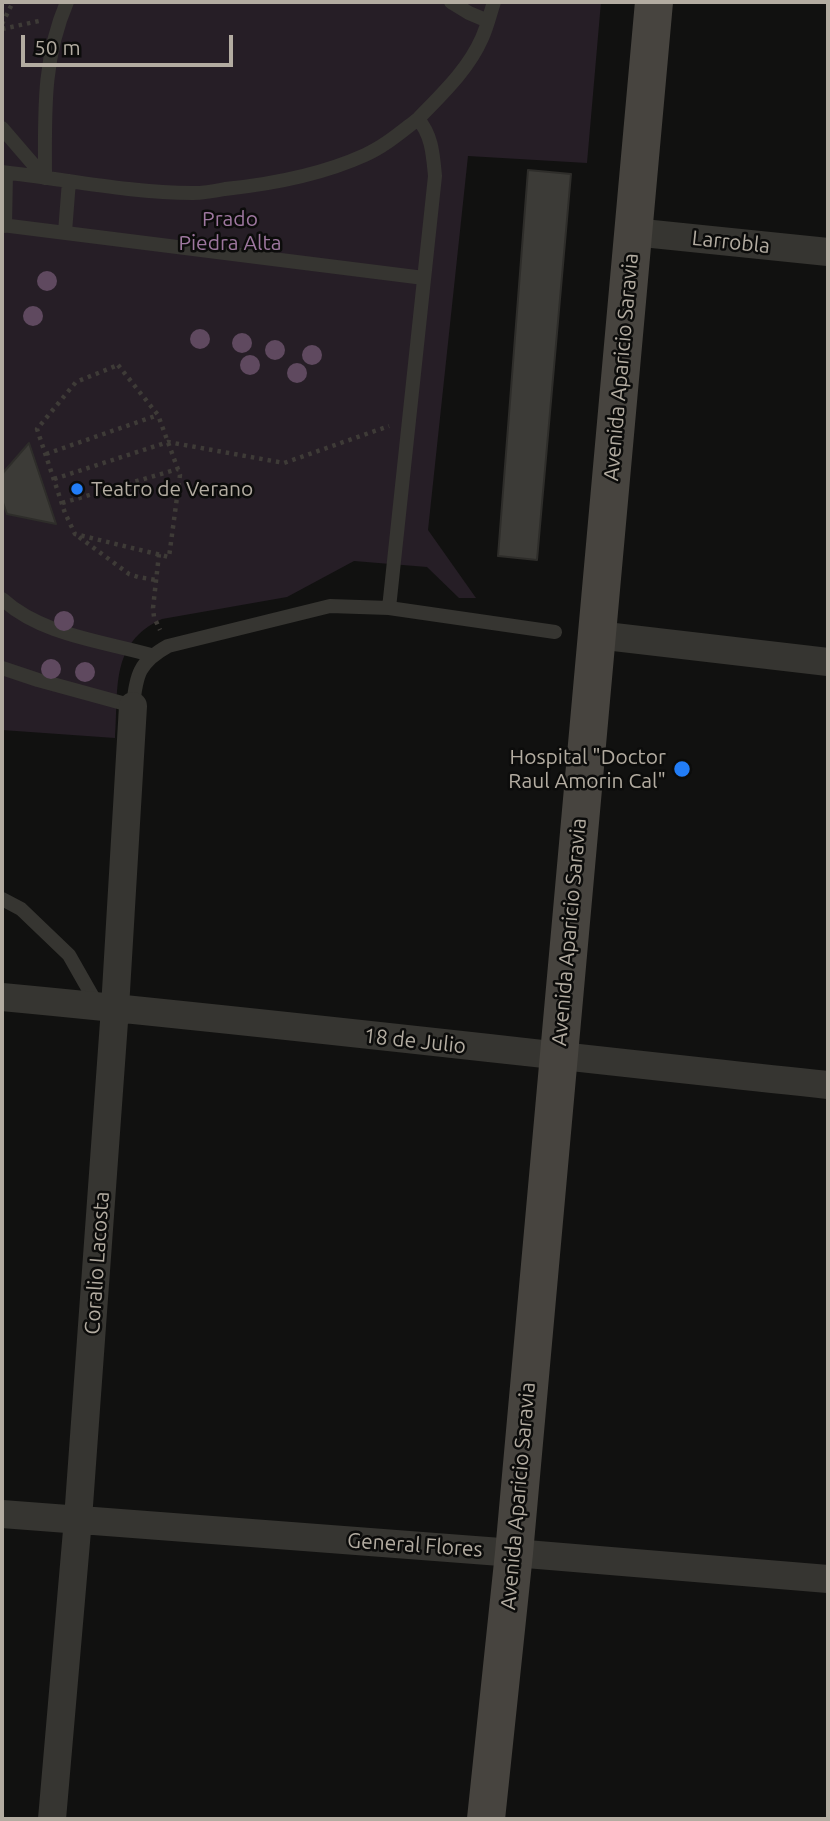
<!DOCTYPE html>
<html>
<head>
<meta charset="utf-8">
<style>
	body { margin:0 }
	#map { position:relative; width:830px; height:1821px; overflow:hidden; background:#111110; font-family:Ubuntu,sans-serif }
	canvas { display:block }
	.frame { position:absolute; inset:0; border:4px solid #b3aca1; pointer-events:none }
	.scale { position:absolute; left:21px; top:35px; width:212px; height:32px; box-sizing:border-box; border:4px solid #b3aca1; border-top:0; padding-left:9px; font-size:21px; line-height:24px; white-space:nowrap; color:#b3aca1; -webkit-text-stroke:5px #0c0c0b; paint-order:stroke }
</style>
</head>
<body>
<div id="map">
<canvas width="830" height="1821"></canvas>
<div class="frame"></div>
<div class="scale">50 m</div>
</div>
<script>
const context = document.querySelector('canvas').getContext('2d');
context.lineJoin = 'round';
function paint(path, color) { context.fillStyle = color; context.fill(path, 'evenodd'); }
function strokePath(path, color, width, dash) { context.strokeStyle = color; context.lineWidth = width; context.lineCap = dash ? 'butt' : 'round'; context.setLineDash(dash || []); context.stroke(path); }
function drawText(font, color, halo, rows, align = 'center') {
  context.font = font + ' Ubuntu,sans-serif'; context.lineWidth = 5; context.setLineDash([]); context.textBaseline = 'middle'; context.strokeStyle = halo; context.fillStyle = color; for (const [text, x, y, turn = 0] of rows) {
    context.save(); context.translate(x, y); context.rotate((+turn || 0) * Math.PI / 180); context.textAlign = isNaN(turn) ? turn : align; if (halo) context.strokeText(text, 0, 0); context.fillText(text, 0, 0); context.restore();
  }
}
paint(new Path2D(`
	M2 2H601L587 163 468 156 428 530 476 598H459L427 567 354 561 287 597 162 619C109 643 119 690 115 738L2 730Z`), '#261e26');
const building = new Path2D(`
	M528 170 571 174 537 560 498 556Z
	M29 443 56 524 7 514 2 500V474Z`);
paint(building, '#3c3b37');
strokePath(building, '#2e2d2a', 2);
strokePath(new Path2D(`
	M2 24 13 2
	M2 29 39 21
	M118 365 158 415 180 475 169 557 75 534 65 513 37 429 76 382Z
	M46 454 158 415
	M54 479 168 442 284 463 389 426
	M62 503 178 469
	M79 537 129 574 138 577 156 580
	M159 554 153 608 154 617 160 630`), '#3e3b37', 4.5, [3.5, 5]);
strokePath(new Path2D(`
	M451 2 469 13 488 21
	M2 128 45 178
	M2 172C65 179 129 193 193 193 204 193 215 191 225 189 273 184 321 175 365 155 385 146 401 132 418 119
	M45 178C45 115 42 60 67 2
	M2 225 424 278
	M5 226 6 173
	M65 232 69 181
	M2 599C41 635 102 641 151 655
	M389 608 435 176C433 155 432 135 418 119 442 94 468 70 482 38 487 27 490 14 494 2
	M2 668 38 680 133 706C136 675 139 662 168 646L330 606 389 608 555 632
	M2 899 21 909 69 955 98 1006`), '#363531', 14);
strokePath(new Path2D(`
	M633 232 828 252
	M597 635 828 662
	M2 997C278 1023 553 1056 828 1085
	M2 1514 514 1553 828 1579
	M52 1819 78 1519 115 1008 133 706`), '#363531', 28);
strokePath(new Path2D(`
	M486 1819 514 1553 654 2`), '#47443f', 38);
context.fillStyle = '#5f495f';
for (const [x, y] of [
	[47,281],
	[33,316],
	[200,339],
	[242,343],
	[275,350],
	[312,355],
	[250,365],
	[297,373],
	[64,621],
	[51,669],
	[85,672]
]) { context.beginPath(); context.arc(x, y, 10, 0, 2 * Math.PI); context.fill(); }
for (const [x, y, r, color] of [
	[77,489,7,"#227df7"],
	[682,769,9,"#227df7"]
]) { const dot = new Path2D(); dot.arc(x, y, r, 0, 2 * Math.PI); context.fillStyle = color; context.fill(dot); strokePath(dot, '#0c0c0b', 2.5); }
drawText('21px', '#9e779f', '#0c0c0b', [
	["Prado",230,219],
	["Piedra Alta",230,243]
]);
drawText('21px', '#b3aca1', '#0c0c0b', [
	["Larrobla",731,242,6],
	["Avenida Aparicio Saravia",621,367,-85],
	["Avenida Aparicio Saravia",569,932,-85],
	["18 de Julio",415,1041,6],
	["Coralio Lacosta",97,1263,-86],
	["Avenida Aparicio Saravia",518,1496,-85],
	["General Flores",415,1545,4]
]);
drawText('21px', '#b3aca1', '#0c0c0b', [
	["Teatro de Verano",91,489],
	["Hospital \"Doctor",666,757,"right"],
	["Raul Amorin Cal\"",666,781,"right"]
], 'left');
</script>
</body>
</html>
